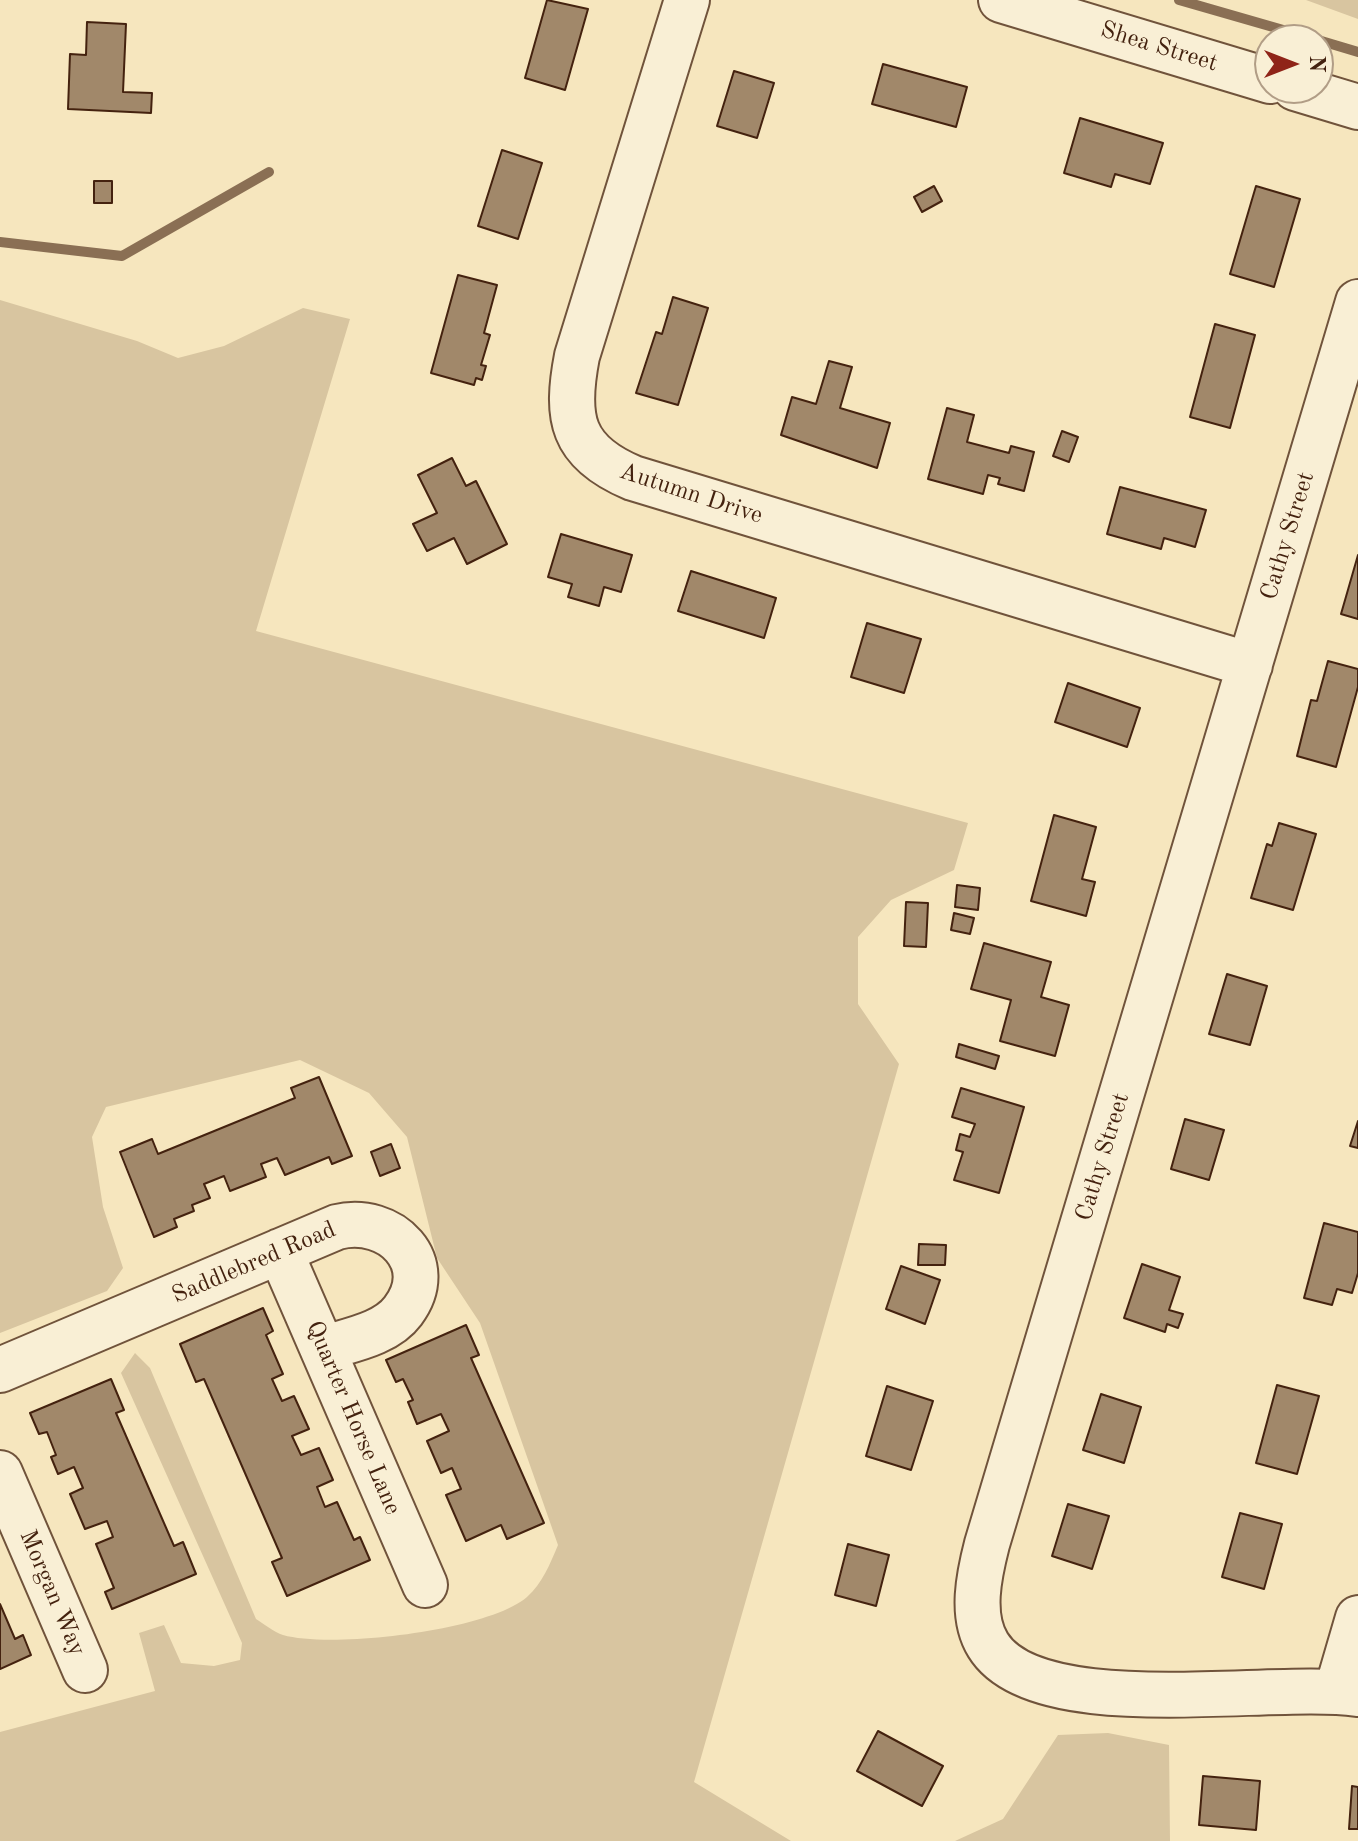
<!DOCTYPE html>
<html>
<head>
<meta charset="utf-8">
<style>
	body { margin:0 }
	#map { position:relative; width:1358px; height:1841px; overflow:hidden; background:#f6e6be; font-family:"Old Standard TT",serif }
	canvas { display:block }
	.north { position:absolute; left:1254px; top:24px; width:80px; height:80px; box-sizing:border-box; background:#f9efd5; border:2px solid #b19d86; border-radius:50%; rotate:90deg; font-size:22px; font-weight:700; line-height:32px; text-align:center; color:#44220f }
	.north::after { content:''; display:block; margin:auto; width:28px; height:36px; background:#8f2418; clip-path:polygon(50% 0,100% 100%,50% 72%,0 100%) }
</style>
</head>
<body>
<div id="map">
<canvas width="1358" height="1841"></canvas>
<div class="north">N</div>
</div>
<script>
const context = document.querySelector('canvas').getContext('2d');
context.lineJoin = 'round';
function paint(path, color) { context.fillStyle = color; context.fill(path, 'evenodd'); }
function strokePath(path, color, width, dash) { context.strokeStyle = color; context.lineWidth = width; context.lineCap = dash ? 'butt' : 'round'; context.setLineDash(dash || []); context.stroke(path); }
function drawText(font, color, halo, rows, align = 'center') {
  context.font = font + ' "Old Standard TT",serif'; context.lineWidth = 7; context.setLineDash([]); context.textBaseline = 'middle'; context.strokeStyle = halo; context.fillStyle = color; for (const [text, x, y, turn = 0] of rows) {
    context.save(); context.translate(x, y); context.rotate((+turn || 0) * Math.PI / 180); context.textAlign = isNaN(turn) ? turn : align; if (halo) context.strokeText(text, 0, 0); context.fillText(text, 0, 0); context.restore();
  }
}
paint(new Path2D(`
	M1306 0H1358V19Z
	M0 300 137 341 178 358 224 346 303 308 350 319 256 631 968 823 954 870 891 900 858 937V1004L899 1064 694 1782 791 1841H0V1732L155 1691 139 1633 164 1625 181 1663 214 1666 240 1660 242 1643 121 1373 135 1353 150 1368 256 1619C264 1624 274 1632 283 1635 331 1649 488 1631 527 1597 542 1584 550 1564 558 1545L480 1323 437 1258 407 1137 369 1093 300 1060 106 1107 92 1137 103 1207 123 1268 107 1291 0 1333Z
	M1108 1733 1169 1745 1170 1841H955L1003 1819 1058 1735Z`), '#d8c5a0');
strokePath(new Path2D(`
	M1179 0 1318 40
	M1318 40 1358 52
	M0 242 122 256 269 172`), '#8a6f54', 10);
const building = new Path2D(`
	M547 0 588 9 565 90 525 78Z
	M87 22 126 24 123 92 152 93 151 113 68 109 70 54 86 55Z
	M883 64 967 87 956 127 872 104Z
	M734 71 774 83 757 138 717 126Z
	M1080 118 1163 143 1150 184 1115 174 1111 187 1064 173Z
	M502 150 542 163 518 239 478 226Z
	M94 181H112V203H94Z
	M934 186 942 201 922 212 914 197Z
	M1256 186 1300 199 1274 287 1230 274Z
	M458 275 497 285 484 333 490 335 481 365 486 366 482 380 476 378 474 385 431 373Z
	M673 297 708 308 678 405 636 393 656 332 662 334Z
	M1215 324 1255 335 1230 428 1190 417Z
	M829 361 852 367 840 408 890 423 877 468 781 435 792 397 816 404Z
	M947 408 974 415 967 442 1009 453 1011 446 1034 452 1024 491 998 484 1000 478 988 475 983 494 928 479Z
	M1062 431 1078 437 1069 462 1053 456Z
	M452 458 466 486 476 481 507 544 467 564 454 538 427 551 413 524 437 513 418 475Z
	M1120 487 1206 510 1195 547 1164 538 1161 549 1107 534Z
	M561 534 632 555 621 592 604 587 599 606 568 597 572 584 548 577Z
	M1358 555V619L1341 614Z
	M691 571 776 598 764 638 678 611Z
	M867 623 921 639 904 693 851 677Z
	M1328 661 1358 669V687L1336 767 1297 756 1311 700 1317 701Z
	M1068 683 1140 708 1127 747 1055 722Z
	M1054 815 1096 827 1082 879 1095 882 1086 916 1031 901Z
	M1279 823 1316 834 1293 910 1251 898 1267 844 1272 846Z
	M957 885 980 888 978 910 955 907Z
	M906 902 928 903 926 947 904 946Z
	M954 913 974 918 970 934 951 930Z
	M984 943 1051 962 1041 997 1069 1005 1055 1056 1000 1041 1011 1000 971 989Z
	M1227 974 1267 986 1250 1045 1209 1034Z
	M959 1044 999 1056 995 1069 956 1057Z
	M319 1077 352 1156 332 1164 329 1157 285 1175 277 1158 261 1164 266 1177 230 1191 224 1176 204 1184 210 1198 192 1205 194 1211 174 1219 177 1227 154 1237 120 1152 152 1139 158 1154 295 1098 291 1088Z
	M961 1088 1024 1107 999 1193 954 1180 963 1152 956 1150 960 1134 970 1137 975 1124 952 1117Z
	M1185 1119 1224 1130 1209 1180 1171 1169Z
	M1358 1121V1148L1350 1146Z
	M391 1144 400 1168 380 1176 371 1152Z
	M1324 1223 1358 1232V1273L1352 1293 1337 1289 1332 1305 1304 1298Z
	M919 1244 946 1245 945 1265H918Z
	M1142 1264 1180 1277 1169 1310 1183 1314 1178 1328 1167 1324 1165 1332 1124 1318Z
	M901 1266 940 1280 925 1324 886 1309Z
	M263 1308 273 1331 266 1335 283 1374 272 1379 282 1401 294 1396 309 1429 292 1436 301 1455 319 1448 333 1480 317 1487 325 1507 337 1502 354 1540 360 1537 370 1560 287 1596 272 1562 282 1558 204 1379 196 1382 180 1344Z
	M466 1325 479 1355 471 1358 544 1523 507 1539 501 1525 466 1541 446 1495 461 1489 452 1468 441 1473 427 1441 449 1431 441 1414 417 1424 408 1402 413 1400 403 1379 396 1382 386 1360Z
	M111 1379 124 1410 116 1413 174 1546 183 1542 196 1574 112 1609 105 1592 114 1588 96 1544 113 1537 107 1521 85 1529 70 1494 83 1488 74 1467 58 1474 51 1457 56 1455 47 1432 39 1434 30 1413Z
	M1277 1385 1319 1396 1297 1474 1256 1463Z
	M887 1386 933 1401 911 1470 866 1456Z
	M1101 1394 1141 1407 1124 1463 1083 1450Z
	M1068 1504 1109 1516 1092 1569 1052 1556Z
	M1240 1513 1282 1524 1264 1589 1222 1577Z
	M848 1544 889 1555 876 1606 835 1595Z
	M0 1604 15 1639 23 1635 31 1655 0 1669Z
	M878 1731 943 1766 922 1806 857 1771Z
	M1203 1776 1260 1781 1256 1830 1199 1825Z
	M1352 1786 1358 1787V1829H1349Z`);
paint(building, '#a1886a');
strokePath(building, '#44220f', 2);
const minor = new Path2D(`
	M687 0 577 356C565 418 571 452 633 478L1250 665
	M1001 0 1270 81
	M1295 88 1358 107
	M1358 302 987 1544C979 1575 970 1616 988 1645 1037 1725 1274 1681 1358 1694
	M280 1251 425 1585
	M0 1370 337 1227C391 1214 439 1263 403 1311 386 1334 350 1340 325 1348
	M0 1473 85 1670
	M1337 1690 1358 1618`);
strokePath(minor, '#70533b', 48);
strokePath(minor, '#f9efd5', 44);
drawText('24px', '#44220f', '#f9efd5', [
	["Shea Street",1159,47,17],
	["Autumn Drive",691,494,18],
	["Cathy Street",1288,536,-73],
	["Cathy Street",1103,1157,-73],
	["Saddlebred Road",254,1263,-23],
	["Quarter Horse Lane",353,1418,67],
	["Morgan Way",52,1593,67]
]);
</script>
</body>
</html>
